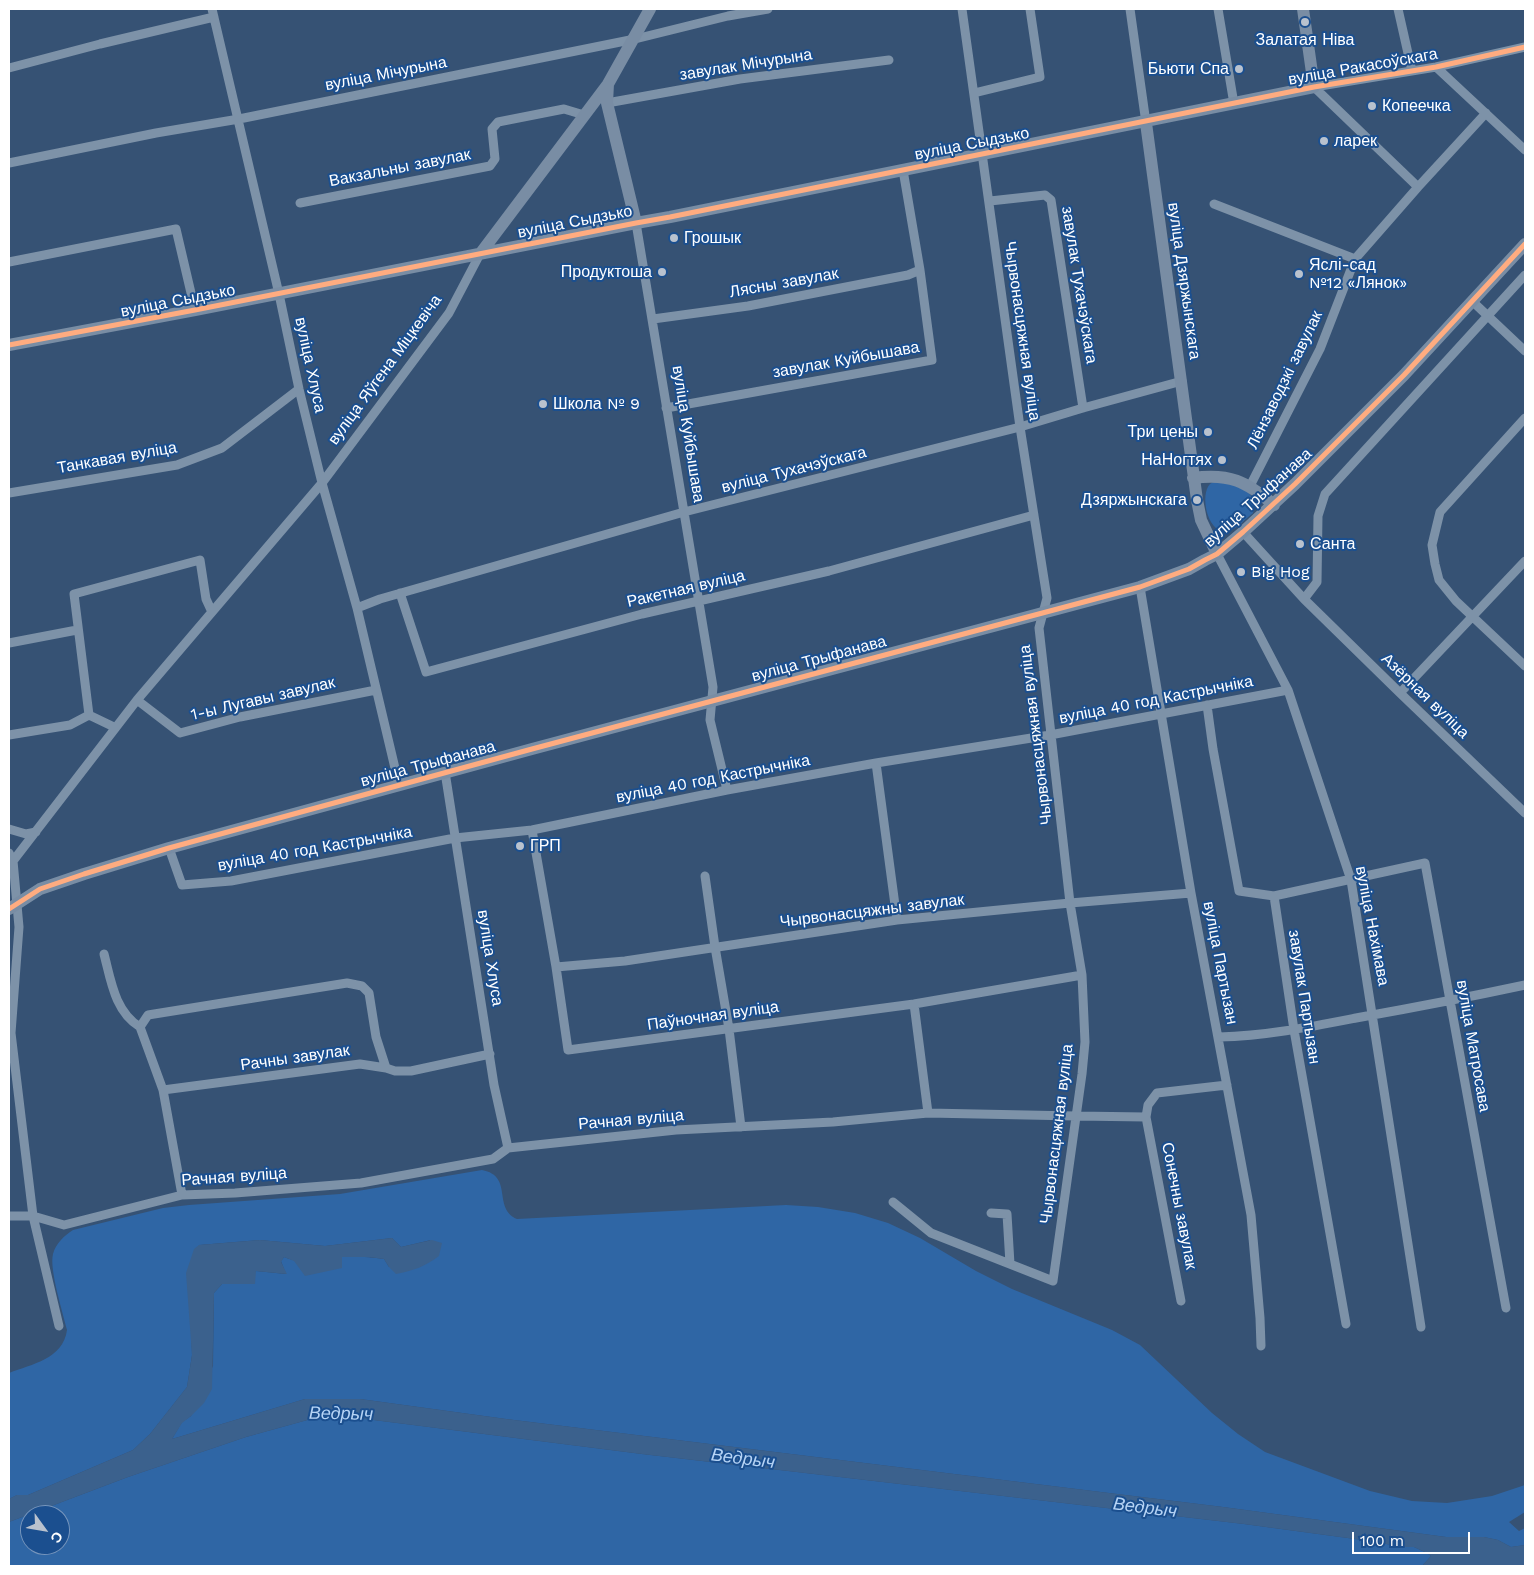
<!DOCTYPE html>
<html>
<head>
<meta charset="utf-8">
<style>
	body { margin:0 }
	#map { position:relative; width:1534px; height:1575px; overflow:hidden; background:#365274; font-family:"Work Sans",sans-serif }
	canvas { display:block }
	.frame { position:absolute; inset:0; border:10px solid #fff; pointer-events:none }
	.north { position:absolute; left:20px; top:1505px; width:50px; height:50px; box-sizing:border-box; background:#1b4f8f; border:1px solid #7695bc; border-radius:50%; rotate:122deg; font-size:14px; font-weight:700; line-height:20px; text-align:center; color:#fff }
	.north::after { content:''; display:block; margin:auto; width:18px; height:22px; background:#b9c2ce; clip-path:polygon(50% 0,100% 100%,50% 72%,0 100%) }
	.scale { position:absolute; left:1352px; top:1532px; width:118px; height:22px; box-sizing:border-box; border:2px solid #fff; border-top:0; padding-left:6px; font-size:15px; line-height:18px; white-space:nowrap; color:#fff; -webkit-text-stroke:4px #1b4f8f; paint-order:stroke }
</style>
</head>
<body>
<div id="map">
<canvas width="1534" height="1575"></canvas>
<div class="frame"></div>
<div class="north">С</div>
<div class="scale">100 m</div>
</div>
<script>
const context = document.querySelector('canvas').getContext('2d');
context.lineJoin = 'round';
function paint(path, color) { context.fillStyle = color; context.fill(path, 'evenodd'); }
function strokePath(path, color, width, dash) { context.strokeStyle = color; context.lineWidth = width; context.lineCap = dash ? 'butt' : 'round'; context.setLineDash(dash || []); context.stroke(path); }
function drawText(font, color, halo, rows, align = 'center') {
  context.font = font + ' "Work Sans",sans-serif'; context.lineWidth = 4; context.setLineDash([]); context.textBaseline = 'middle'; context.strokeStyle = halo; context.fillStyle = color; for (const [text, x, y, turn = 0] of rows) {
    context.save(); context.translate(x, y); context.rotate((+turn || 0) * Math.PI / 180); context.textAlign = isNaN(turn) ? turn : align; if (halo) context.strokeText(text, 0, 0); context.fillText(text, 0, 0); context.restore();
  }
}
paint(new Path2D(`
	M1225 480C1242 489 1257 490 1253 513 1246 518 1237 529 1229 531 1208 537 1199 495 1210 484 1214 481 1220 481 1225 480Z
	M482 1170C514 1176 492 1208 517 1219L786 1205 818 1207 855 1213 888 1223 920 1238 976 1271 1012 1289 1112 1330 1140 1345 1212 1413 1238 1434 1265 1452 1370 1491 1412 1501 1447 1503 1492 1496 1525 1485V1512L1509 1522 1519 1531 1525 1528V1545L1511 1547 1498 1540 1484 1537H1446L1223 1507 506 1419 360 1399H305L172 1439 182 1422 191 1416 213 1366 214 1293 222 1284H244L256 1271 286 1274 281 1261 284 1257C301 1265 322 1258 341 1257 356 1256 370 1257 384 1259L389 1267 431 1240 401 1247 392 1238 325 1246 260 1240 199 1245 191 1325 192 1355 187 1387 150 1434 133 1450 28 1495H17L9 1499V1373C32 1364 63 1359 67 1330 63 1313 49 1269 53 1254 56 1243 64 1236 73 1230L163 1208 189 1205 340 1194Z
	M350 1417 642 1454 1244 1524 1370 1541 1403 1547H1414L1427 1553 1431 1556 1423 1565 1419 1566H9V1522L128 1477 246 1437 311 1419ZM30 1515H60V1545H30Z`), '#2f66a5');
paint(new Path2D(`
	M392 1238 401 1247 432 1240 442 1243 439 1256C426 1266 413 1271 396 1274L389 1267 384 1259 369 1257H342V1268L305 1276 294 1261 284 1257 281 1262 287 1274 256 1271 255 1284H222L214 1293 212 1389 204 1403 191 1416 182 1423 172 1439 305 1399H360L506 1419 1223 1507 1446 1537H1484L1498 1540 1511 1547 1525 1545V1566H1419L1423 1565 1431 1556 1427 1553 1414 1547H1403L1370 1541 1244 1524 642 1454 350 1417 311 1419 246 1437 128 1477 9 1522V1499L17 1495H28L133 1450 150 1434 187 1387 192 1355 186 1273 194 1249 199 1245 260 1240 325 1246Z`), '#3b618d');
strokePath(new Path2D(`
	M212 9 279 294 299 389 322 483 357 608 399 785
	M1130 9 1146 123
	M1218 9 1234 104
	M1398 9 1412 71
	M1436 67 1525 150
	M9 68 100 44 214 17
	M1314 87 1436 67 1525 47
	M1314 87 1418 187
	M974 93 1040 77 1030 9
	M607 103 740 79 889 60
	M9 163 156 133 239 119 635 39 728 16 768 9
	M990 201 1045 195 1051 200 1083 408
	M300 203 490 166 495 159 492 129 498 122 564 109 584 115
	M1214 204 1355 259
	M636 223 713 687 710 720 727 790
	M9 262 176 229 195 310
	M1472 301 1525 351
	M653 319 748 306 908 275 920 270
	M666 408 932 360 920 270 903 170
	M1525 418 1440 512 1432 545 1435 564 1439 580 1456 601 1525 666
	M1250 486 1320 349 1355 259 1418 187 1486 113
	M9 493 177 465 222 448 299 389
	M1243 532 1304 599 1400 693 1525 813
	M1217 554 1288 690 1351 880 1421 1327
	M1140 587 1191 893 1251 1215 1260 1318 1261 1346
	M400 593 426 672 642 614 829 571 1034 515
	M1304 599 1317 582 1318 516 1325 494 1525 275
	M357 608 380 599 684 512 1020 427 1083 408 1182 381
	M9 643 77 630
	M1400 693 1525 561
	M137 700 180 733 240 717 376 690
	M1207 705 1213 749 1239 891 1274 896 1425 863 1506 1308
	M89 715 74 594 200 560 206 599 212 612
	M9 735 70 725 89 715 114 727
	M876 763 897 920
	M445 772 494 1085 508 1148
	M9 829 26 834 36 832
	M532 830 556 967 568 1050 914 1004 1082 975
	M169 848 182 885 231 881 455 838 532 830 727 790 876 763 1050 735 1288 690
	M9 853 13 861 19 927 11 1033 33 1216 59 1326
	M13 861 137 700 322 483 449 313 480 254
	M705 876 715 947 729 1029 741 1127
	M1274 896 1294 1030 1346 1324
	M104 954C111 981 115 1012 140 1027
	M556 967 625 961 897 920 1070 903 1191 893
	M914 1004 928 1113
	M1219 1037C1265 1036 1310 1027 1356 1018 1412 1008 1469 997 1525 985
	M163 1090 360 1064 386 1068 395 1071H411L490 1054
	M1146 1117 1181 1301
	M182 1195 163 1090 140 1027 148 1015 347 983 362 986 369 993 376 1037 386 1068
	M893 1202 931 1233 1053 1281 1082 1074 1085 1042 1082 975 1070 903 1039 628 1047 598 1020 427 962 9
	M991 1213 1007 1214 1010 1264
	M9 1216H33L64 1225 182 1195 235 1193 361 1183 493 1159 508 1148 676 1130 833 1122 928 1113 1076 1116 1146 1117 1148 1105 1157 1093 1227 1085`), '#7d92a8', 9);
strokePath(new Path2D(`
	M608 84 607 103 636 223
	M1146 123 1197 500 1201 520 1217 554
	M480 254 608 84 650 9
	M9 345 195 310 636 223 670 217 1314 87 1303 9
	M1193 478C1229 473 1246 481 1274 505
	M9 909 40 889 84 874 169 848 532 749 1140 587 1189 569 1205 560 1217 554 1243 532 1295 484 1404 375 1525 244`), '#798da4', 12);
strokePath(new Path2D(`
	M9 345 195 310 636 223 670 217 1314 87 1436 67 1525 47
	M9 909 40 889 84 874 169 848 532 749 1140 587 1189 569 1205 560 1217 554 1243 532 1295 484 1404 375 1525 244`), '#ffac80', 5);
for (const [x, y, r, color] of [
	[1305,22,5,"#b9c2ce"],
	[1239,69,5,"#b9c2ce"],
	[1372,106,5,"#b9c2ce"],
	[1324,141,5,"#b9c2ce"],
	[674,238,5,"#b9c2ce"],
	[662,272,5,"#b9c2ce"],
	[1299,274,5,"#b9c2ce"],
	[543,404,5,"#b9c2ce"],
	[1208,432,5,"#b9c2ce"],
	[1222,460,5,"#b9c2ce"],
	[1197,500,5,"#b9c2ce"],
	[1300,544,5,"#b9c2ce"],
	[1241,572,5,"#b9c2ce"],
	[520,846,5,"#b9c2ce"]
]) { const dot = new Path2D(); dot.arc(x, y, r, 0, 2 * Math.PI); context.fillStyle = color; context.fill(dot); strokePath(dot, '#1b4f8f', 2); }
drawText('16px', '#fff', '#1b4f8f', [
	["Залатая Ніва",1305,40,"center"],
	["Бьюти Спа",1229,69,"right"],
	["Копеечка",1382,106],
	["ларек",1334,141],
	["Грошык",684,238],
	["Яслі-сад",1309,265],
	["№12 «Лянок»",1309,283],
	["Продуктоша",652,272,"right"],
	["Школа № 9",553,404],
	["Три цены",1198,432,"right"],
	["НаНогтях",1212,460,"right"],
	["Дзяржынскага",1187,500,"right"],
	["Санта",1310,544],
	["Big Hog",1251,572],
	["ГРП",530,846]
], 'left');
drawText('16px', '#fff', '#1b4f8f', [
	["завулак Мічурына",746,65,-9],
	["вуліца Ракасоўскага",1363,67,-10],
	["вуліца Мічурына",386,74,-11],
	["вуліца Сыдзько",972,144,-11],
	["Вакзальны завулак",400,168,-11],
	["вуліца Сыдзько",575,222,-11],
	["вуліца Дзяржынскага",1184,281,82],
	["Лясны завулак",784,283,-10],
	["завулак Тухачэўскага",1079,285,81],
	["вуліца Сыдзько",178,301,-11],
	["Чырвонасцяжная вуліца",1022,331,82],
	["завулак Куйбышава",846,360,-10],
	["вуліца Хлуса",310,365,78],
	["вуліца Яўгена Міцкевіча",385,370,-54],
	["Лёнзаводзкі завулак",1285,380,-64],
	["вуліца Куйбышава",688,434,81],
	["Танкавая вуліца",117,458,-10],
	["вуліца Тухачэўскага",794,470,-14],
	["вуліца Трыфанава",1258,498,-42],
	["Ракетная вуліца",686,589,-13],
	["вуліца Трыфанава",819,659,-15],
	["Азёрная вуліца",1425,696,44],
	["1-ы Лугавы завулак",263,699,-13],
	["вуліца 40 год Кастрычніка",1156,700,-11],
	["Чырвонасцяжная вуліца",1036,735,-97],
	["вуліца Трыфанава",428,764,-15],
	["вуліца 40 год Кастрычніка",713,779,-11],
	["вуліца 40 год Кастрычніка",315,849,-10],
	["Чырвонасцяжны завулак",872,911,-7],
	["вуліца Нахімава",1372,926,79],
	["вуліца Хлуса",490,958,81],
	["вуліца Партызан",1220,963,79],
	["завулак Партызан",1304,997,81],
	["Паўночная вуліца",713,1016,-8],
	["вуліца Матросава",1473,1046,80],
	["Рачны завулак",295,1058,-8],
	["Рачная вуліца",631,1120,-5],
	["Чырвонасцяжная вуліца",1057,1134,-83],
	["Рачная вуліца",234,1177,-4],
	["Сонечны завулак",1179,1206,79]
]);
drawText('italic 18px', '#b5d3f5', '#1b4f8f', [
	["Ведрыч",341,1414,1],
	["Ведрыч",743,1459,7],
	["Ведрыч",1145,1508,7]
]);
</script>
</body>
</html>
